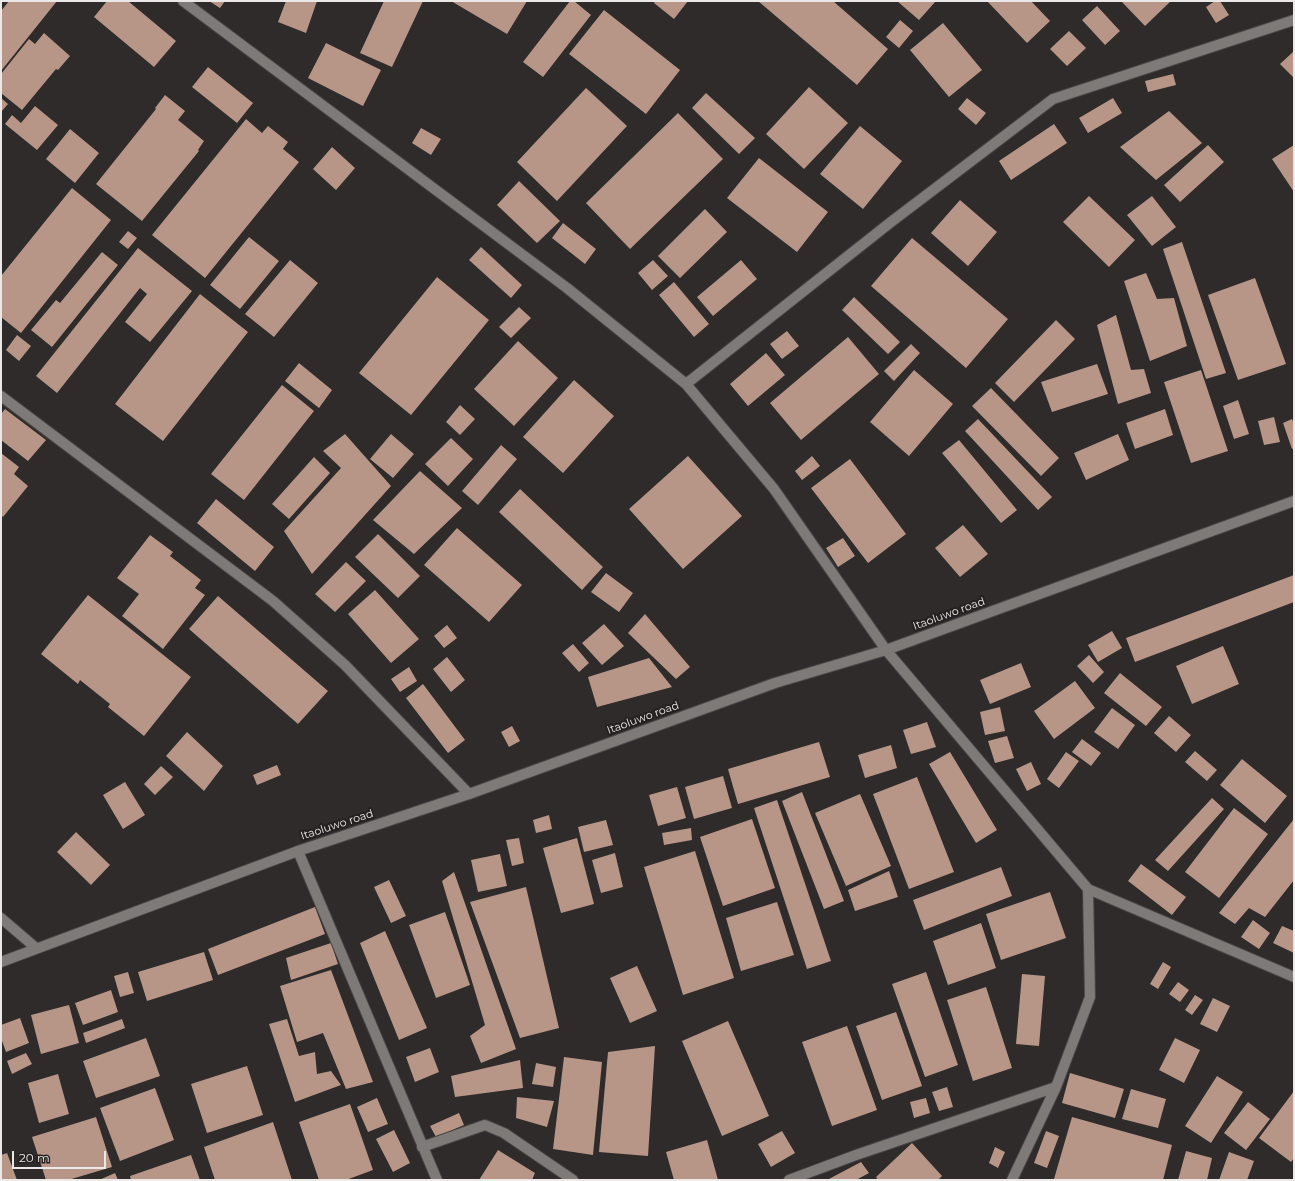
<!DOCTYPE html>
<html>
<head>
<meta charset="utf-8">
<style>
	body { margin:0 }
	#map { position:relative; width:1295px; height:1181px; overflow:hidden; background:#2e2b2a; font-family:Montserrat,sans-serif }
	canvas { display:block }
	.frame { position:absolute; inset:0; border:2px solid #ebe9e8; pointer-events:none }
	.scale { position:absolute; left:12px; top:1151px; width:94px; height:18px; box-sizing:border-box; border:2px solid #ebe9e8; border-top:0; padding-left:5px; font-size:12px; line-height:14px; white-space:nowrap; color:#ebe9e8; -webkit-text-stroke:3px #242120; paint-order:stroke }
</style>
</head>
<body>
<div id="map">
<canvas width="1295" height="1181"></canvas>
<div class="frame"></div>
<div class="scale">20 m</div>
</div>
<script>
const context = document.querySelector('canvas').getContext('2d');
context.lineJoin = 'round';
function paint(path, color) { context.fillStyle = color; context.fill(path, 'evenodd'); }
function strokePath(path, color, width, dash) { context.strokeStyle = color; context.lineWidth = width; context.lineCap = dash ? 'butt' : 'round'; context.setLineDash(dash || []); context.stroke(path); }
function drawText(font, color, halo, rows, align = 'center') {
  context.font = font + ' Montserrat,sans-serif'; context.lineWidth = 4; context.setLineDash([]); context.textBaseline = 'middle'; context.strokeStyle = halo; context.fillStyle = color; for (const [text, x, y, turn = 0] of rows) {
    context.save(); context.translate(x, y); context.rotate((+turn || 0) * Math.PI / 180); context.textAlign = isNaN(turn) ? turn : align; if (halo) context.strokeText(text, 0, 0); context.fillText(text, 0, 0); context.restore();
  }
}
paint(new Path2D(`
	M9 1H57L1 71V11Z
	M107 1H128L176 41 154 67 94 17Z
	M209 1H225L220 8Z
	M286 1H317L306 33 278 22Z
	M384 1H423L392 67 360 53Z
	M451 1H527L507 34Z
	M570 1H574L591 15 543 77 523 62Z
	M655 1H688L674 19 654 3Z
	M758 1H833L888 49 857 85Z
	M897 1H936L919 20Z
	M987 1H1031L1050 21 1027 43Z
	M1121 1H1171L1145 26Z
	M1215 1H1220L1229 15 1216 23 1206 7Z
	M1097 6 1120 31 1105 45 1082 20Z
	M604 10 680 70 646 114 569 54Z
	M900 20 913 31 899 48 886 37Z
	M943 23 982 70 949 97 910 50Z
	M1069 31 1086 48 1067 66 1050 49Z
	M44 33 70 56 58 70 56 69 22 110 1 93V74L29 39 35 44Z
	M326 43 381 70 363 106 308 78Z
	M1294 51V78L1280 64Z
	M208 67 253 103 237 123 192 87Z
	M1173 74 1176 85 1148 92 1145 81Z
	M809 87 848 123 804 169 766 134Z
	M586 88 627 126 557 201 517 162Z
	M706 93 755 138 739 154 692 108Z
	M165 95 185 111 178 120 204 141 198 150 199 151 142 221 96 184 156 109 155 108Z
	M1 98 8 104 1 112Z
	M967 98 986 113 976 125 958 109Z
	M1113 98 1122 113 1088 133 1079 118Z
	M35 106 58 125 37 150 5 124 12 115 21 123Z
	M1169 111 1202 143 1156 180 1120 147Z
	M678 113 723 159 630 249 586 203Z
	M246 119 262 133 268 126 288 142 283 149 299 162 205 278 152 235Z
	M1054 124 1067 143 1011 180 999 161Z
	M860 126 902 161 863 209 820 174Z
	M421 128 441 139 431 155 412 143Z
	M70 129 99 153 75 183 46 159Z
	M1208 145 1224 162 1180 202 1164 185Z
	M1294 145V192L1272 159Z
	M332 147 355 168 336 190 313 169Z
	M759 158 828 212 797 252 727 198Z
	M519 181 560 221 537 243 497 205Z
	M72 188 111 220 21 333 1 317V276Z
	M1089 196 1135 240 1109 267 1063 222Z
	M1152 196 1176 227 1152 246 1127 215Z
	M960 200 997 232 968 266 931 233Z
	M705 209 727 232 680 278 658 256Z
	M563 223 596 249 585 264 552 238Z
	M128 231 137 238 128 249 119 242Z
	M249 237 279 261 240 309 210 285Z
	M912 238 1008 319 966 368 871 286Z
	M1182 242 1226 373 1206 379 1163 249Z
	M481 247 522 285 511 298 469 260Z
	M138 248 192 291 150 342 125 322 147 294 140 288 57 393 36 376Z
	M102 252 118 265 52 347 31 330 56 300 60 303Z
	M290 260 318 283 274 337 245 314Z
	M653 260 668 276 652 290 638 273Z
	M741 260 757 279 713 316 697 297Z
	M1146 273 1157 299 1174 298 1187 346 1150 361 1124 281Z
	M437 277 489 320 411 415 359 373Z
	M1255 278 1286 364 1238 380 1208 295Z
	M674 282 709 324 694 337 659 295Z
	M200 294 248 332 163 441 115 404Z
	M854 297 900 342 888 354 842 310Z
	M519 307 531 318 511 338 499 327Z
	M1116 315 1131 370 1144 369 1151 393 1118 404 1097 325Z
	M1056 320 1075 339 1014 402 995 383Z
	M787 331 799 346 782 359 770 344Z
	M17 335 31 346 19 361 6 350Z
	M848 337 879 374 801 440 770 403Z
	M518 341 558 378 514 426 474 389Z
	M911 344 920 353 894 381 884 371Z
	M766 353 785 375 748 406 730 384Z
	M299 363 332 390 319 408 285 381Z
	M1097 364 1108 394 1052 412 1041 382Z
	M914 370 953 404 909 456 870 422Z
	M1201 370 1228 451 1191 463 1164 382Z
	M574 380 614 416 563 473 523 437Z
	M282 385 314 411 244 500 211 474Z
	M991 388 1059 458 1041 476 972 406Z
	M1238 400 1249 434 1234 439 1223 406Z
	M460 405 475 419 460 435 446 422Z
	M5 409 46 440 28 461 1 440V414Z
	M1165 409 1173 435 1135 449 1126 423Z
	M1274 417 1280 442 1264 445 1258 421Z
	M978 419 1052 497 1038 510 965 431Z
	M1292 419 1294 424V448L1292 449 1283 423Z
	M345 434 391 486 312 574 284 531 341 468 323 451Z
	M391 434 414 454 393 478 370 459Z
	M1118 434 1129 460 1086 480 1074 453Z
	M451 438 473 459 448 486 425 464Z
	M959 440 1017 510 1001 523 942 453Z
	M501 445 517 459 478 505 462 491Z
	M1 453 19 467 14 474 28 486 3 517 1 515Z
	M688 456 742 516 683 569 629 509Z
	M812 456 820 466 802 480 795 471Z
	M314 457 330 473 289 519 272 504Z
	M850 459 906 534 868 563 811 488Z
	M420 471 462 508 414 554 373 520Z
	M520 489 603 567 582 590 499 512Z
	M216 499 274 547 255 571 197 523Z
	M963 525 988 554 960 577 935 548Z
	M457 528 522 585 489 622 424 565Z
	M378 534 420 576 398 598 355 557Z
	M150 535 173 552 170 556 201 580 195 588 205 595 163 649 122 616 139 594 117 578Z
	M843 538 855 556 838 567 826 548Z
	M346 562 366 581 335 612 315 594Z
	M606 573 633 593 619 612 591 592Z
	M1294 575V602L1135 662 1126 638Z
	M375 590 419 639 391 663 348 614Z
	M88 595 191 677 144 736 108 707 110 704 80 680 78 684 41 654Z
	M218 596 328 691 298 724 189 629Z
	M645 614 690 667 676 679 628 633Z
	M604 624 624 646 602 665 582 643Z
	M447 625 457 638 444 648 434 636Z
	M1112 631 1122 648 1098 662 1088 645Z
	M573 644 589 663 579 672 562 653Z
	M1223 646 1239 684 1192 704 1176 666Z
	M1089 655 1104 672 1093 683 1077 666Z
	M447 657 465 680 451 692 433 669Z
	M649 658 672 687 597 707 588 677Z
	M1021 663 1031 687 990 704 980 680Z
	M409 667 417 681 400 692 391 679Z
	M1120 673 1162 707 1146 726 1104 693Z
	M1075 681 1095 708 1054 739 1034 711Z
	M423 684 465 740 448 753 406 698Z
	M1000 707 1005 731 985 735 980 712Z
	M1112 708 1135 725 1118 749 1094 732Z
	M1169 716 1191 735 1176 752 1154 733Z
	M927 722 936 747 911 754 903 730Z
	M512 726 520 741 509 747 501 732Z
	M187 732 223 766 204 791 166 756Z
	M1007 736 1014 758 995 763 988 741Z
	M1082 739 1101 753 1091 766 1072 752Z
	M819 742 830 777 738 804 728 769Z
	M891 745 897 768 865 778 858 755Z
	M1195 751 1217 770 1207 781 1185 762Z
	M950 752 997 830 976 843 929 764Z
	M1066 752 1079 761 1059 788 1047 779Z
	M1242 759 1287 796 1265 823 1220 785Z
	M1031 762 1041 784 1027 791 1016 769Z
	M277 765 281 775 257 785 253 775Z
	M161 766 173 777 155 795 144 784Z
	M723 776 732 808 694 819 685 787Z
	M917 777 954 872 909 889 873 794Z
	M125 782 145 815 123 829 103 795Z
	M677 787 686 818 658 826 649 795Z
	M802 792 844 901 824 909 782 801Z
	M860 794 891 866 846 886 815 813Z
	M1212 798 1224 809 1168 871 1155 860Z
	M777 800 831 961 807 969 754 808Z
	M1234 808 1268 834 1219 898 1185 872Z
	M549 815 552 829 536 833 533 820Z
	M752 819 775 888 723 906 700 837Z
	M1294 819V880L1265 917 1249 908 1235 924 1219 913Z
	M606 820 613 845 584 852 578 827Z
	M691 828 692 840 664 845 662 833Z
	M76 832 110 865 91 885 57 852Z
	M519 838 524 863 512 866 506 840Z
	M577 838 594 904 561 913 543 848Z
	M695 851 734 978 683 995 644 867Z
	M615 853 623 887 601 893 592 860Z
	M500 854 507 886 478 892 471 860Z
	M1141 864 1186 897 1172 915 1128 881Z
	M1001 867 1012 896 924 930 913 900Z
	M889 871 898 897 855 911 848 890Z
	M454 872 516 1049 481 1063 470 1036 485 1025 442 881Z
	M389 880 406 916 391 923 374 887Z
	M526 887 559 1028 520 1038 470 902Z
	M1050 892 1066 938 1001 960 986 914Z
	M777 902 794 955 741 971 726 918Z
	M315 907 325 934 218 975 208 949Z
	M445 912 470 985 436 998 409 925Z
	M1253 920 1270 933 1259 949 1241 937Z
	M981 923 996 968 948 985 933 941Z
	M1282 926 1294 931V953L1273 943Z
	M385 931 427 1028 399 1040 360 943Z
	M331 943 338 964 291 980 286 958Z
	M204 952 213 980 147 1001 138 972Z
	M1163 962 1171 967 1158 989 1150 984Z
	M637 966 657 1011 630 1023 610 978Z
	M331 970 373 1082 346 1089 323 1033 297 1042 280 986Z
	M128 972 134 993 120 997 114 976Z
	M926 972 958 1065 925 1077 892 984Z
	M1022 974 1045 976 1039 1046 1016 1044Z
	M1178 982 1189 990 1180 1002 1169 994Z
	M986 987 1012 1068 973 1081 947 1000Z
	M111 990 118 1012 83 1025 75 1003Z
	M1195 995 1203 1000 1192 1015 1185 1010Z
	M1213 998 1230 1006 1217 1032 1200 1024Z
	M69 1005 79 1043 41 1054 31 1015Z
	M896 1012 922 1086 882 1100 856 1026Z
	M20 1018 29 1043 6 1052 1 1038V1025Z
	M122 1019 125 1028 86 1043 83 1033Z
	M287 1019 299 1056 315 1052 317 1074 331 1071 341 1085 295 1102 269 1024Z
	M728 1021 769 1116 722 1136 682 1041Z
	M847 1026 877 1110 832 1126 802 1042Z
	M146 1038 160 1076 96 1098 83 1061Z
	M1175 1038 1200 1050 1184 1083 1159 1070Z
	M655 1046 648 1156 599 1152 608 1052Z
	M430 1048 439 1072 415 1082 406 1057Z
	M26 1053 32 1064 12 1074 7 1061Z
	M564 1057 602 1062 593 1155 553 1149Z
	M520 1060 523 1088 455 1097 451 1076Z
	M536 1063 556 1067 553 1087 532 1084Z
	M247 1066 263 1115 207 1133 191 1084Z
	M1070 1073 1124 1089 1115 1118 1062 1103Z
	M58 1074 69 1114 39 1123 28 1083Z
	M1217 1076 1243 1092 1211 1143 1185 1126Z
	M947 1087 953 1107 939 1111 932 1092Z
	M155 1088 174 1140 120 1161 100 1108Z
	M1131 1089 1166 1099 1158 1128 1122 1119Z
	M1294 1091V1158L1291 1162 1259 1138Z
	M517 1097 554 1101 547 1127 516 1118Z
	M377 1098 388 1124 368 1132 357 1107Z
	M926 1098 930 1113 914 1118 910 1102Z
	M1248 1102 1270 1119 1246 1150 1224 1133Z
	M350 1104 373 1170 346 1180H319L299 1122Z
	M459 1113 464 1125 436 1137 430 1126Z
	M96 1117 112 1167 68 1180H46L32 1137Z
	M1072 1117 1172 1145 1163 1180 1054 1179Z
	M273 1122 292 1180H215L204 1147Z
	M394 1130 410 1163 393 1172 376 1139Z
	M782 1131 795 1153 771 1167 758 1144Z
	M1046 1131 1059 1136 1047 1168 1034 1163Z
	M707 1140 718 1180H674L666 1152Z
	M912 1143 942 1176 938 1180H878L876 1177Z
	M995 1147 1005 1152 998 1168 989 1163Z
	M498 1150 535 1173 532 1180H479Z
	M1186 1151 1212 1158 1207 1180H1178Z
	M1229 1152 1254 1161 1247 1180H1219Z
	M7 1153 17 1180H1V1155Z
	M191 1155 200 1180H131L130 1176Z
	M861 1162 869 1173 856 1180H827Z
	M115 1173 118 1180H99Z`), '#b89687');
const street = new Path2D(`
	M183 1 567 288 686 384 774 489 886 650 1088 889 1294 977
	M686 384 891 222 1053 99 1294 20
	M1 396 273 601 345 665 469 794
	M298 851 437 1180
	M1 918 36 948
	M422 1147 485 1125 504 1133 573 1180
	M789 1180 856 1155 1056 1087
	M1012 1180 1056 1087 1090 997 1088 889`);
const secondary = new Path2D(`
	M1 962 298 851 469 794 775 683 886 650 1294 501`);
strokePath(street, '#494645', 12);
strokePath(secondary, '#494645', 12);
strokePath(street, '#7d7a78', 10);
strokePath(secondary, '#7d7a78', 10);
drawText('11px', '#ebe9e8', '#242120', [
	["Itaoluwo road",949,614,-20],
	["Itaoluwo road",643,718,-20],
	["Itaoluwo road",337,825,-18]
]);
</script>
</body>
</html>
